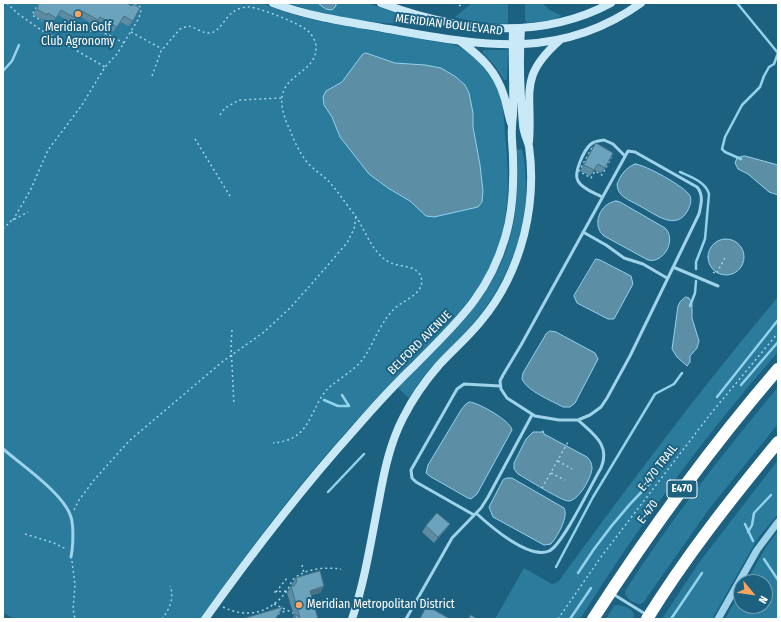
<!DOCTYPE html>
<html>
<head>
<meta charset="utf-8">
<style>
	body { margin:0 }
	#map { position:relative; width:781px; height:622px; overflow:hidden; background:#1c6180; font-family:"Fira Sans Condensed",sans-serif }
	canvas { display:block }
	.frame { position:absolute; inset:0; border:4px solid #fff; pointer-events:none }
	.north { position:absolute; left:733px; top:574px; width:40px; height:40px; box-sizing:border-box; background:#1c6180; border:1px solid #77a0b3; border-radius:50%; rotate:119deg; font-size:11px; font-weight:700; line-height:16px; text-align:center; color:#fff }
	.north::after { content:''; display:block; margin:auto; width:14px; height:18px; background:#faa45c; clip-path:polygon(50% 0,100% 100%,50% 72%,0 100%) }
</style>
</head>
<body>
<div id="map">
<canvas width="781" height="622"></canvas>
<div class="frame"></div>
<div class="north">N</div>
</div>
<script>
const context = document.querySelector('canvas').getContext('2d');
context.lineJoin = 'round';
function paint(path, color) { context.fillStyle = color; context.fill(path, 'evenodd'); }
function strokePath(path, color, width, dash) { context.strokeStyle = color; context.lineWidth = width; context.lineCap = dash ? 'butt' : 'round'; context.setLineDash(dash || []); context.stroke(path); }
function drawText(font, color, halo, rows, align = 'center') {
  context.font = font + ' "Fira Sans Condensed",sans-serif'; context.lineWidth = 4; context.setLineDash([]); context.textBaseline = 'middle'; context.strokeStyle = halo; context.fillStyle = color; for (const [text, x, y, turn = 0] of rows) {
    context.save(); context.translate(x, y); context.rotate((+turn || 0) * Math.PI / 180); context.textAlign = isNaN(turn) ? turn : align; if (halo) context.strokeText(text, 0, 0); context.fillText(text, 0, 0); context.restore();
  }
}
paint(new Path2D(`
	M3 3H262L288 13 322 22 455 45C473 53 490 69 498 89 504 103 504 119 505 134 510 185 511 232 484 278 466 309 440 333 415 358 394 379 375 400 355 422 298 484 248 551 200 619H14L3 612Z
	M287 3H368L399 14 430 22 429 26C410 24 392 24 374 22 344 19 315 12 287 3Z
	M472 3H508V23C501 26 463 20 455 17Z
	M525 3H542L550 10 562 16 551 20 527 23 525 20Z
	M484 50H508L507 80H504L495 66 482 52Z
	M522 149C536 212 512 280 470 327 448 351 425 370 409 398L398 388C450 334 504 292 515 214 518 192 518 171 517 150Z
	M778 297V352C705 435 639 525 580 619H495L524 568 552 584 558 582C629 485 700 389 778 297Z
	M778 387V424L709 509 643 603 641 604C634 604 625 599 625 591 671 519 724 452 778 387Z
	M778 460V514L758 538 712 619H662L698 564Z
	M778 531V619H725L741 591V606H765V582H746L766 547Z
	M616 605C623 605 631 608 634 614L633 619H606L614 606Z`), '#2b7b9c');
const water = new Path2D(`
	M318 3H336V6L332 10 326 9Z
	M366 53 395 63 425 65 441 68 456 77 465 85 469 93 473 113V127L480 165 483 191 482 202 478 207 434 217 426 216 410 201 388 188 369 174 340 137 332 117 324 105 323 97 326 91 342 82 362 55Z
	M745 156 778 165V195L769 192 748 174 738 169 735 163 737 158Z
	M635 164C644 164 686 187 690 196 692 200 690 206 688 210 676 233 654 213 638 205 629 200 617 196 617 184 621 175 625 168 635 164Z
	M616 201 620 202 665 228C677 239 664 264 648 260L604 236C591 225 600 203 616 201Z
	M708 257a18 18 0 1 1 36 0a18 18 0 1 1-36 0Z
	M596 259 600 260 631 276 633 284 614 319H608L577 303 574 296Z
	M686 297 689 298 692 304V318L699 341 697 348 690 356V362L687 366 677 357 672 349 678 306 680 302Z
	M550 331 556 332 595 353 598 359 575 403 570 407H563C552 401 527 391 522 379L523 373 546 334Z
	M470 402C479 403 511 421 512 430L477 494 471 499 468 498 431 477 426 473 428 465 461 410 466 404Z
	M543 431 544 434 587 457C590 460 592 463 592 468 592 477 578 502 568 501 560 500 527 479 518 474L514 469V463L526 439 533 432H542Z
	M507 478H512L564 508C569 517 557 537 551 544L544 545 493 517 489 507 503 480Z`);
paint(water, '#5c8fa5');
strokePath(water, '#92d2eb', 1);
strokePath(new Path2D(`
	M737 3 778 53 774 64 769 67 764 76 760 87 742 105 725 137 722 149 725 152 741 159
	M3 71 12 61 19 45
	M680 172C691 177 706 182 709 194L705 239 696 262V269
	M690 306 695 293 696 281
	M741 385 778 342
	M717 397 778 320
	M324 400 338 406H349L342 395
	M328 492 364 454
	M745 524 753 541
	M748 532 752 525 754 513 771 495
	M764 559 778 580
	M556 567 593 497 655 394 674 384 682 373
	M578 573C600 538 621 512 650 483
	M570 619 591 588
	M671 619 702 573`), '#92d2eb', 2.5);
strokePath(new Path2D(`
	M7 3 17 13 41 30 105 67
	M39 3 32 15 42 21
	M459 6 463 3
	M45 32 95 31 107 34 124 43
	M131 32 162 49
	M152 76 161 51 180 29 188 26C196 27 202 34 210 33 220 32 225 17 233 12 237 9 243 7 249 7 260 8 302 24 309 32 313 36 316 42 316 47 317 70 288 74 283 93 279 104 285 120 290 130 295 143 302 159 313 168 319 174 326 177 331 184 339 193 346 204 354 214 364 227 368 243 380 255 383 258 386 261 391 263 400 267 417 265 421 277 426 294 403 300 394 309 380 323 374 343 363 359 357 367 348 373 340 379 334 384 328 387 324 393 308 416 309 440 273 443
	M220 115 225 108 239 100 282 98
	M195 139 230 196
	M592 148 611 158 602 175 595 171 591 178 579 171Z
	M13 220 30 191 48 150 82 105 105 67 117 54 139 18 141 10 140 7 134 3
	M3 229 11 221 28 212
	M713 272 716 274 725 258
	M232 330 231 345 234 405
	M558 461 572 469
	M551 473 565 480
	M542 488 568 442
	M74 510 79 500 94 480 129 441 222 362 264 332 290 308 308 288 347 243 354 229 356 216
	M25 534 54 543 66 549
	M72 561 75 585 73 609 75 619
	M302 565 304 573
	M274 592 287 591
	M276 592 287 578
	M274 604 293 613
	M223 607C247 619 270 613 286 592 290 587 291 580 296 577 309 568 326 567 341 569
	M278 614 285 611
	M162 619C169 610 175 597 170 586
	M558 619 601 557 630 519 712 412 778 333`), '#9fd3e9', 1.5, [2, 3]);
strokePath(new Path2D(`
	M628 151 635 152 697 187C704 195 701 205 699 214L630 356 607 398 601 407 590 415 578 420H559L535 416 507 398 501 389 500 381 503 375 521 345Z
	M602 197C595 193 582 189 578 181 573 173 584 150 591 144 595 141 599 141 604 140L613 144 624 155
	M583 232 606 245 624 258 643 264 667 278
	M673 267 718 286
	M3 449C22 465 64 494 71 517 74 527 73 547 71 557
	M476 513C490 526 529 560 549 551 562 546 592 483 601 468 611 445 593 434 578 420
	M474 515 416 482 412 478 411 470 457 389 464 384 500 386
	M613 594 647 615
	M406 619 452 538 481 508 488 497 532 415`), '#9fd3e9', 3);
strokePath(new Path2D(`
	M718 619 757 550 778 522`), '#9fd3e9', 7);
strokePath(new Path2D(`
	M273 3C310 17 349 22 388 29 480 45 559 62 641 3
	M381 3C456 31 538 42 611 3
	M460 41C481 57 496 70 504 96 507 105 508 114 511 123
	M529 142C533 93 517 78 560 40
	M205 619C252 553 301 489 355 429 374 407 394 385 415 365 455 324 488 296 505 238 513 212 514 185 513 158 513 148 511 137 512 127 512 122 513 117 513 113 514 85 512 57 513 29
	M352 619C365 581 371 540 379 500 384 472 390 443 403 418 413 398 425 381 439 365 453 350 469 336 481 321 502 296 516 266 524 235 531 207 533 175 529 146 527 139 523 132 523 124 520 93 519 60 521 28`), '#cae9f7', 8);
strokePath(new Path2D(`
	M593 619C649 532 710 448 778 369
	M647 619C686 556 731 499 778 442`), '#fff', 12);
paint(new Path2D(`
	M40 3H126L133 21 129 26 120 22 113 32 96 22 94 25 79 16 73 24 58 15 52 23 44 19 43 20 33 15Z
	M596 143 605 168 601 173 594 170 590 176 580 171 592 149Z
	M450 524 446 529 434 543 422 532 426 526Z
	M296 578 324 586 320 593 311 595 318 619H292L294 616 287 593 291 586H292V584Z`), '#5b8ca1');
paint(new Path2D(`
	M450 524 446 529 434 543 438 537Z
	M324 586 320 593 305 597 310 591Z`), '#4a7283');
const building = new Path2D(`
	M40 3H126L132 6 133 4 140 8 133 21 124 16 117 27 100 17 98 20 82 11 77 19 61 10 56 18 48 13 47 15 37 9Z
	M596 143 613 153 605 168 598 164 594 170 584 165Z
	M437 513 450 524 438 537 426 526Z
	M320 571 324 586 310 591 318 619H296L295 614 300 618 291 586H294L297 581 296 578Z
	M427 606 450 619H420Z
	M283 607 276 618 272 619H242Z
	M471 615 477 619H469Z`);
paint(building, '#6aa3bb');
strokePath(building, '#4a7283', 1);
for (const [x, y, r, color] of [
	[78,14,4,"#faa45c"],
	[299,605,4,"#faa45c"]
]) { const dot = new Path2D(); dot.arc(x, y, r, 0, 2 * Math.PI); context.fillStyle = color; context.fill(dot); strokePath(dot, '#1c6180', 1.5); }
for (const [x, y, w] of [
	[682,489,30]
]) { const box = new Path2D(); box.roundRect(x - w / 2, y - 9, w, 18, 3); context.fillStyle = '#1c6180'; context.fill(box); strokePath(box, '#fff', 1); }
drawText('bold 11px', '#fff', null, [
	["E470",682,489]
]);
drawText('12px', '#fff', '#1c6180', [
	["MERIDIAN BOULEVARD",449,25,7],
	["BELFORD AVENUE",420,343,-45],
	["E-470 TRAIL",658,468,-52],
	["E-470",648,512,-54]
]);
drawText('12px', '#fff', '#1c6180', [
	["Meridian Golf",78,28],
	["Club Agronomy",78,42],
	["Meridian Metropolitan District",307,605,"left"]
]);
</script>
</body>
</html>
